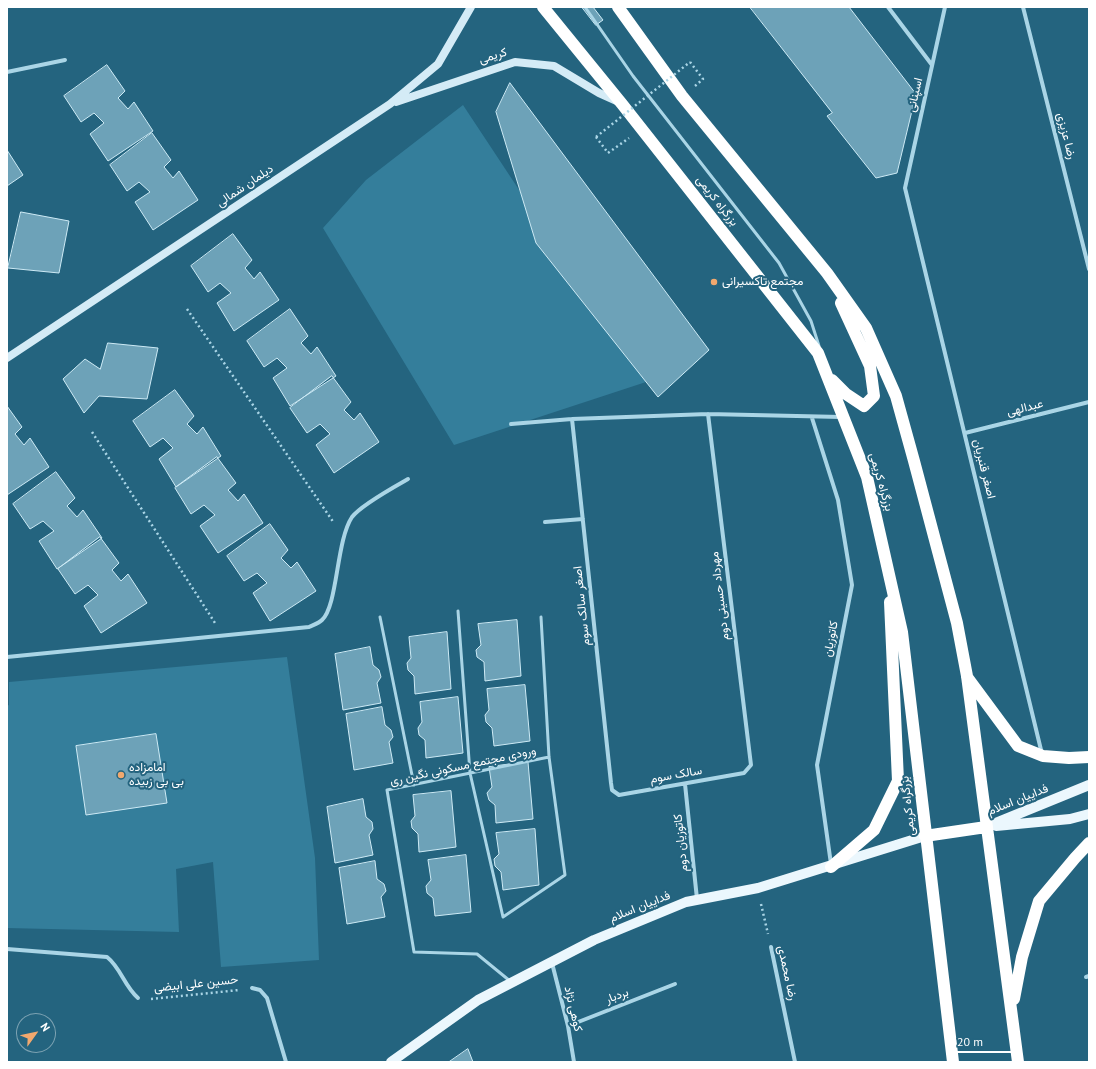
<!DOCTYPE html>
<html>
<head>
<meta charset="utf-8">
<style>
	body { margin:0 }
	#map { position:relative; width:1096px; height:1069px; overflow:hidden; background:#24647f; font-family:"PT Sans",sans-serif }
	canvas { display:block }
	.frame { position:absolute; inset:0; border:8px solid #fff; pointer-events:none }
	.north { position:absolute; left:16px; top:1013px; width:40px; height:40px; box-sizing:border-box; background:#24647f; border:1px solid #7ca2b2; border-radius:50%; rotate:57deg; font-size:11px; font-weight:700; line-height:16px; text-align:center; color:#fff }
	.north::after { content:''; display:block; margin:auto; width:14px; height:18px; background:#f1a86e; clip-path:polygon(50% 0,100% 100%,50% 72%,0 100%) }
	.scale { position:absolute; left:950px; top:1035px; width:66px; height:18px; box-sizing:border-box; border:2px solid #fff; border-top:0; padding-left:5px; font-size:12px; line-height:14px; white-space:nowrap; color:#fff; -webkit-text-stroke:3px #24647f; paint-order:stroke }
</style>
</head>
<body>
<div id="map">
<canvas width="1096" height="1069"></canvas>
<div class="frame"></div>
<div class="north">N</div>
<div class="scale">20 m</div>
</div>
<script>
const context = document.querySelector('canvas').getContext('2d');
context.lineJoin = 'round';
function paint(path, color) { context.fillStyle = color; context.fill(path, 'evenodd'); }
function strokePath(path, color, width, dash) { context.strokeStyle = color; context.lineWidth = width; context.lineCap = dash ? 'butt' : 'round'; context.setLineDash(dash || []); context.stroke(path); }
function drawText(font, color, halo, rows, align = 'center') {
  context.font = font + ' "PT Sans",Vazirmatn,sans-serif'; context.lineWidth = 4; context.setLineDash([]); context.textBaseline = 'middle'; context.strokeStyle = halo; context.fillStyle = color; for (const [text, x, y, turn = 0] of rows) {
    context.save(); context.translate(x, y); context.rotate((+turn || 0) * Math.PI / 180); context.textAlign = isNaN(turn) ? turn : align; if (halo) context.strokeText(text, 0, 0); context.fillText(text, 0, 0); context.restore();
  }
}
paint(new Path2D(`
	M463 105 646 382 454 445 323 228 366 180Z
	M287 657 315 858 319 960 221 967 213 862 176 869 179 932 7 928V706L9 705V682Z`), '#347e9b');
const building = new Path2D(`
	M582 7H593L603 20 596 25Z
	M750 7H849L916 94 897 173 876 178 827 116 832 113Z
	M107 65 125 91 118 98 128 109 134 102 153 131 108 161 90 134 104 123 94 113 81 122 64 96Z
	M510 83 709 350 658 397 536 243 496 112Z
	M152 133 171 160 164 167 173 178 179 171 198 200 153 230 135 202 150 192 139 182 127 191 110 165Z
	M7 150 23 175 7 186Z
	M21 212 69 221 59 273 8 268Z
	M233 234 252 260 245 268 254 279 260 272 279 300 234 331 217 303 231 293 220 283 208 292 191 266Z
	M290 309 308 336 301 343 311 354 317 347 336 376 290 406 273 378 287 368 277 358 264 367 247 341Z
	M108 343 158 348 147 399 99 396 84 413 63 379 85 359 100 369Z
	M332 376 351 402 344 410 354 420 360 413 379 442 334 473 316 445 330 434 320 424 307 433 290 408Z
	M175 390 194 416 187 424 197 434 203 427 221 456 176 487 159 459 173 448 163 438 150 447 133 421Z
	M7 406 22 427 15 434 24 445 30 438 49 467 7 495Z
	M217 457 236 483 228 490 238 501 244 494 263 523 218 553 200 526 215 515 204 505 191 514 175 488Z
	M56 472 75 498 67 506 77 517 83 510 102 538 57 569 39 541 54 531 43 521 30 529 13 504Z
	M270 524 288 550 281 558 291 568 297 562 316 591 270 621 253 593 267 583 257 573 244 581 227 556Z
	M100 537 119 563 112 570 121 581 128 574 147 603 101 633 84 606 98 595 88 585 75 594 58 569Z
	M517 620 521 676 485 681 484 662 477 657 476 650 481 645 478 624Z
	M447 632 451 689 415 694 414 676 408 670 407 663 411 658 409 637Z
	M370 647 373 665 379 670 381 677 377 683 381 703 343 710 335 654Z
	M525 685 530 741 494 746 492 728 486 722 485 715 489 710 487 689Z
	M458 697 463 753 426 758 425 740 419 735 418 728 422 722 420 702Z
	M382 707 385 725 391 730 393 737 389 742 393 763 354 770 346 714Z
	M156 734 167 803 86 815 76 746Z
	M528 762 533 819 496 823 495 805 489 800 487 793 492 787 489 767Z
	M451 791 456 847 419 852 418 834 412 828 411 821 415 816 413 795Z
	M363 799 366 817 372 822 373 829 369 835 373 855 335 863 327 807Z
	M535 829 539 885 503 890 501 872 495 866 494 859 499 854 496 833Z
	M466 855 471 912 435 916 433 898 427 893 426 886 431 880 428 860Z
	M375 861 377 879 384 884 386 891 381 897 385 917 347 924 339 868Z
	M468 1049 473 1062H449Z`);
paint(building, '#6da2b8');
strokePath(building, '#cdeaf5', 1);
strokePath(new Path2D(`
	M690 62 703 79 695 86
	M596 137 608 153 629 138
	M187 309 334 523
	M92 432 215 623
	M761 904 768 934
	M151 999 239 990`), '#aad5e6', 2.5, [2, 3]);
strokePath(new Path2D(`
	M585 7 633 76 779 263 811 321 819 346
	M458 611 470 773 503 917 565 875 549 757 541 617
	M380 617 414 785
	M510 981 477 954 414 952 387 790 549 757`), '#aad5e6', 3);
strokePath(new Path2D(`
	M888 7 932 65
	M945 7 905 188 1042 754
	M1023 7 1089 269
	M7 72 65 60
	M812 418 838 500 852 585 817 765 831 864
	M572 419 611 783 612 790 619 795 744 773 751 765 708 414
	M511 424 572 419 708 414 841 417
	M965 433 1089 402
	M545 522 583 519
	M7 657 309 627C313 625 319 623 322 620 338 605 336 541 352 517 361 505 394 487 408 479
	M685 784 697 899
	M771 947 795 1062
	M7 949 107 957C121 968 124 986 138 998
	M552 963 568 1026 574 1062
	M1086 977 1089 976
	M252 988 260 990 267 998 286 1062
	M568 1026 675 984`), '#aad5e6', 4);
strokePath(new Path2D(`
	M396 102 515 62 554 66 599 93 619 102
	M7 358 390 104 438 64 471 7`), '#d4ebf6', 8);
strokePath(new Path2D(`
	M996 826 1070 819 1089 814
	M986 827 1089 785
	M391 1062 478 1000 594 940 686 902 758 888 925 836`), '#ebf7fd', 10);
strokePath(new Path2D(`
	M543 7 622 104 818 353 867 477 902 632 953 1062
	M618 7 682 96 827 273 866 328 896 396 914 461 957 623 967 676 1018 1062
	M832 380 846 394 864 406 874 396 870 366 841 303
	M967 677 1018 746 1043 756 1069 758 1089 757
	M925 836 986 827
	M831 867 874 830 898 781 890 602
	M1014 999 1022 957 1039 901 1075 858 1089 843`), '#fff', 12);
strokePath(new Path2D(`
	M596 137 690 62`), '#aad5e6', 2.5, [2, 3]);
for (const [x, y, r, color] of [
	[714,282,4,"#f1a86e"],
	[121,775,4,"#f1a86e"]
]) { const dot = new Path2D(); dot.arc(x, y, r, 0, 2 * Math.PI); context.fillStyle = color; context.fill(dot); strokePath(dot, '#24647f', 1.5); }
drawText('12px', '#fff', '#24647f', [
	["کریمی",493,56,-17],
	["اسپنانی",915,95,-77],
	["رضا عزیزی",1066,136,76],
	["دیلمان شمالی",245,186,-34],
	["بزرگراه کریمی",717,201,52],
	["عبدالهی",1025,408,-14],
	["اصغر قنبریان",984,469,76],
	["بزرگراه کریمی",881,482,74],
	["مهرداد حسینی دوم",720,596,-97],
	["اصغر سالک سوم",582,606,-96],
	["کاتوزیان",831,639,-79],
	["ورودی مجتمع مسکونی نگین ری",463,766,-12],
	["سالک سوم",676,775,-10],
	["فداییان اسلام",1018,800,-22],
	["بزرگراه کریمی",908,806,-96],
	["کاتوزیان دوم",681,843,-96],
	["فداییان اسلام",640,907,-22],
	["رضا محمدی",787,973,78],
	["حسین علی ابیضی",196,984,-6],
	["بردبار",617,996,-21],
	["کوهی نژاد",573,1009,77]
]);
drawText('12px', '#fff', '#24647f', [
	["مجتمع تاکسیرانی",722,282],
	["امامزاده",129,768],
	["بی بی زبیده",129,782]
], 'left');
</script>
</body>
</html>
